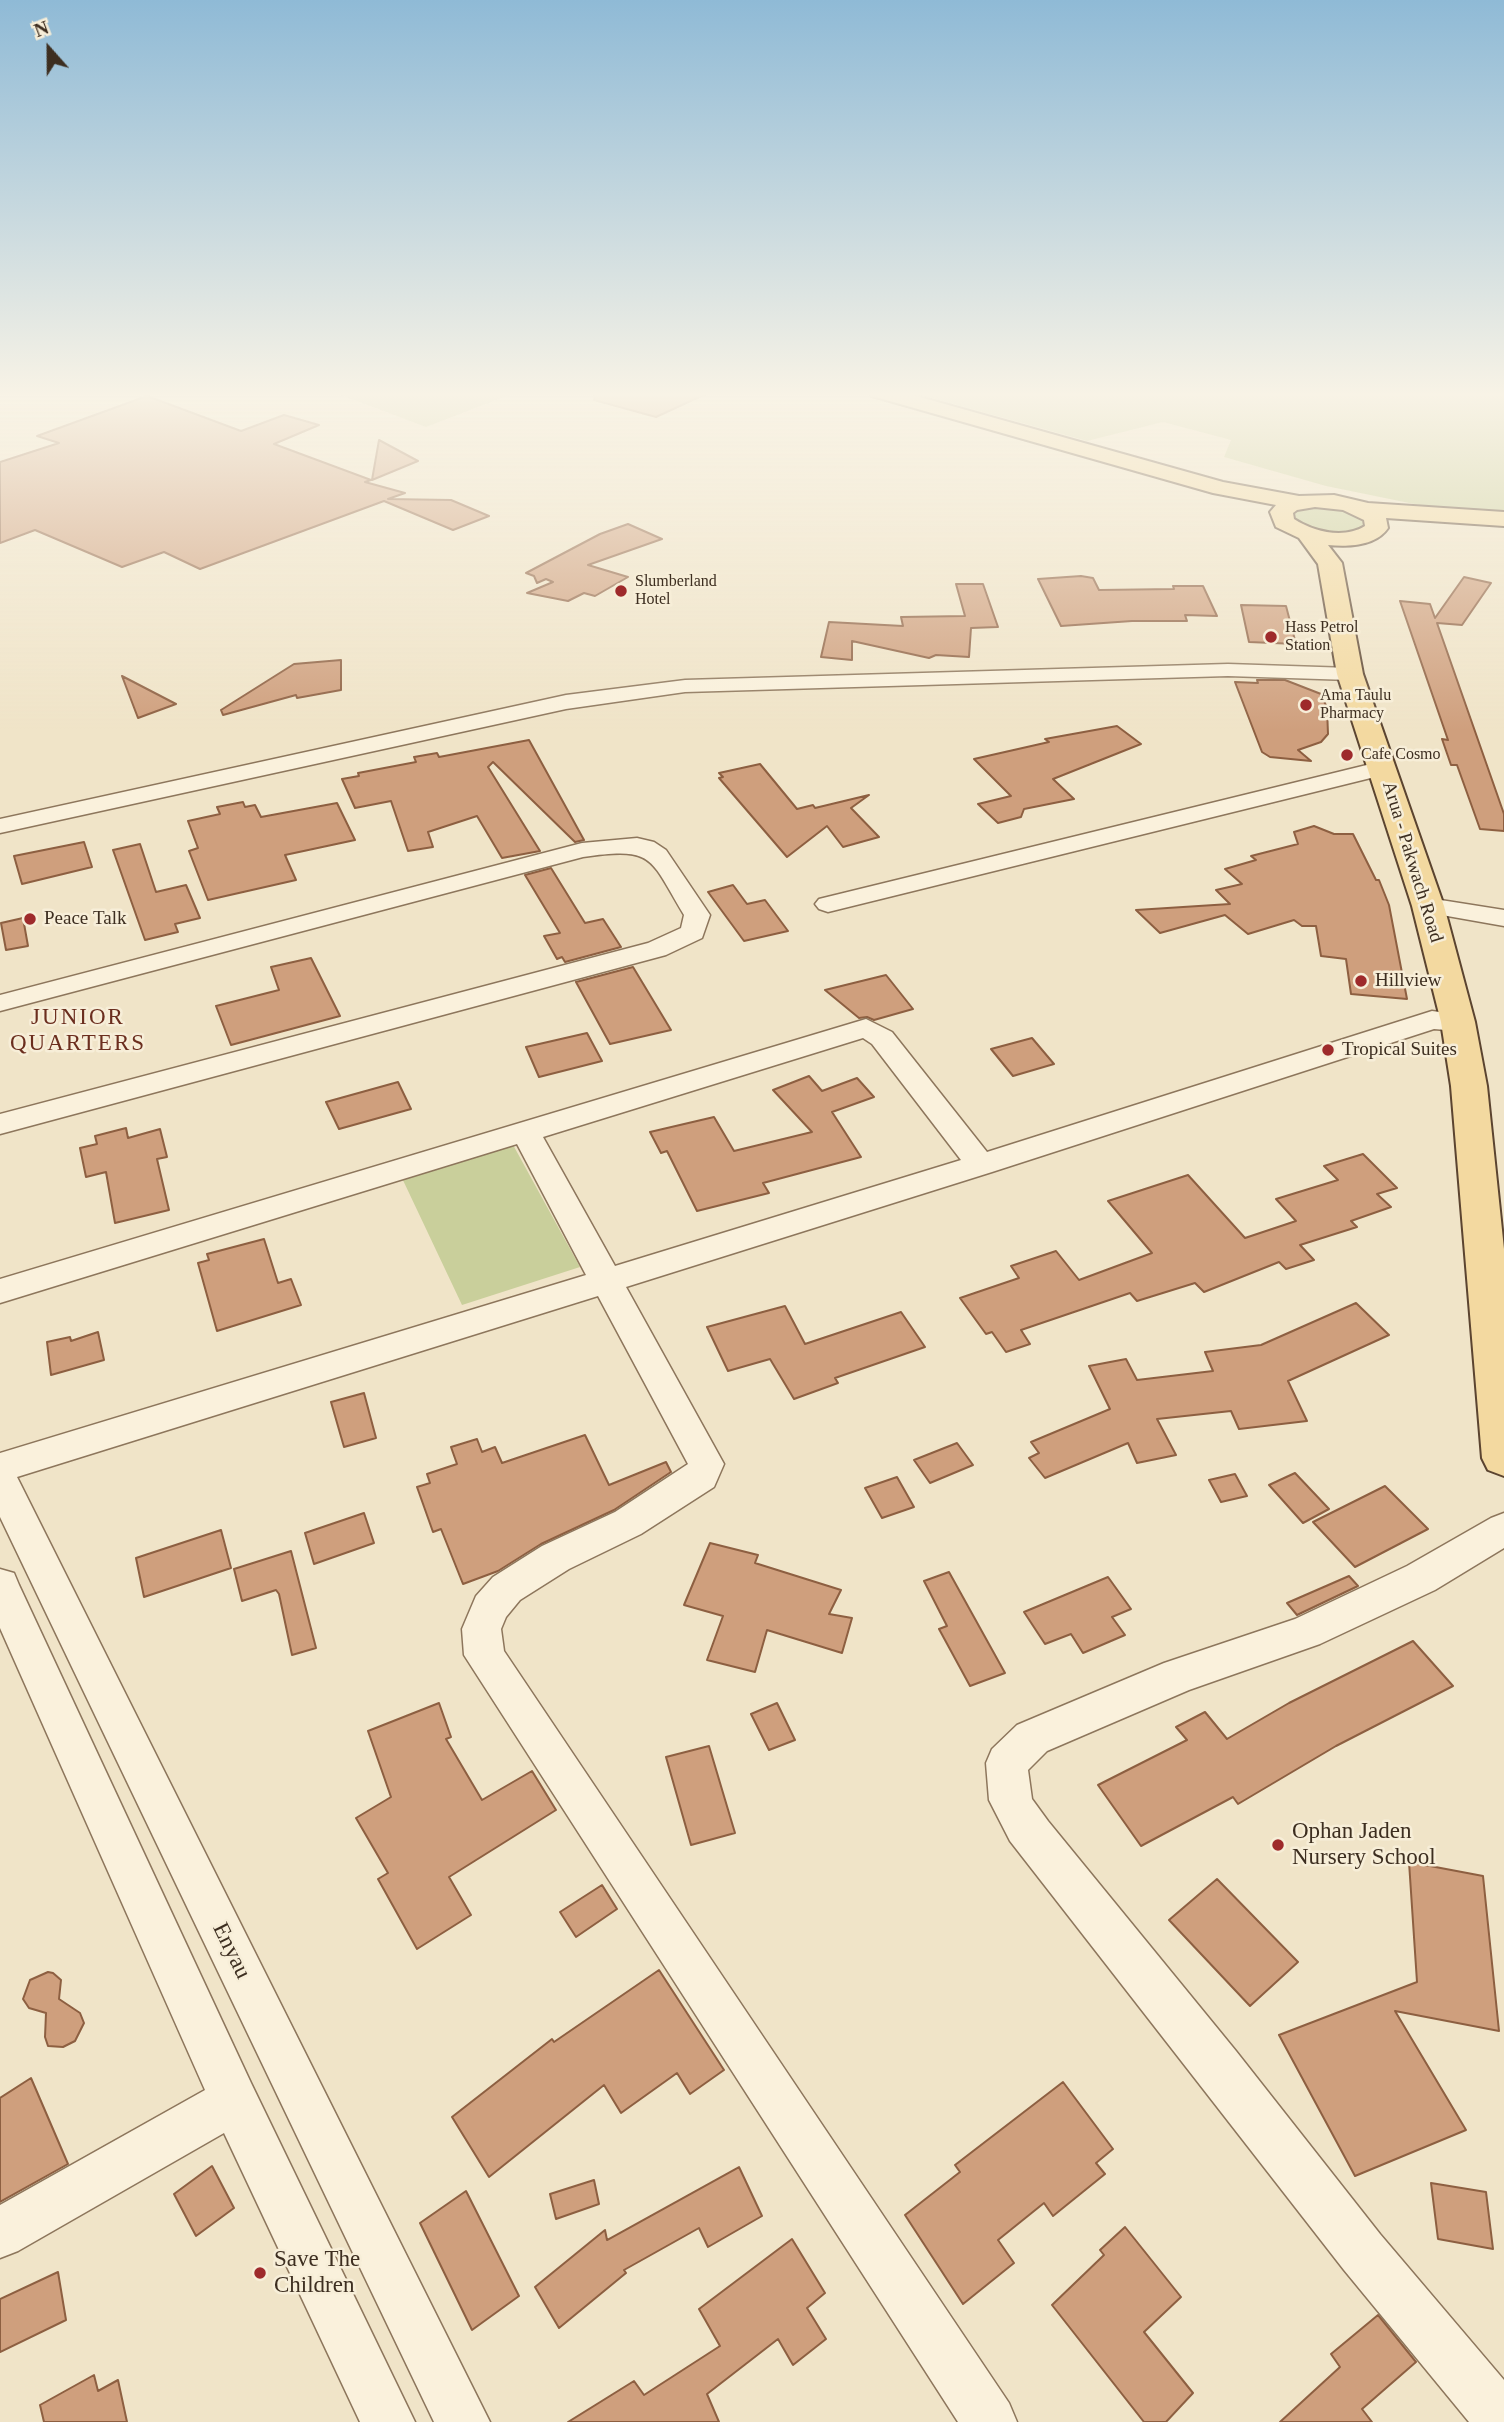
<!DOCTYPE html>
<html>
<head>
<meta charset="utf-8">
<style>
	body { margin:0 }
	#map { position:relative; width:1504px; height:2422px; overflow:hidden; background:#f0e4c8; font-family:Georgia,serif }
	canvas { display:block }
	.north { position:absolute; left:14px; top:14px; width:70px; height:70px; -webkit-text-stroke:5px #f7eed8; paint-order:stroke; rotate:339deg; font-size:19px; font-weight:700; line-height:28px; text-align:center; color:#3d2e20 }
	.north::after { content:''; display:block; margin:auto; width:24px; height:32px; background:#3d2e20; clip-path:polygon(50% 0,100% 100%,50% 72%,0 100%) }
</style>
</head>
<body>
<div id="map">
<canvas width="1504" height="2422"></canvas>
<div class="north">N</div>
</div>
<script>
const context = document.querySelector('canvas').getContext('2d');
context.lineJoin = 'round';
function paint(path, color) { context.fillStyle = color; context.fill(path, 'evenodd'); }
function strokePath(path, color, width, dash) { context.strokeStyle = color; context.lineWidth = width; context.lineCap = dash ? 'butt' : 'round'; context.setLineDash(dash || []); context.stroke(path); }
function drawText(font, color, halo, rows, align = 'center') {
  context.font = font + ' Georgia,serif'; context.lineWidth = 5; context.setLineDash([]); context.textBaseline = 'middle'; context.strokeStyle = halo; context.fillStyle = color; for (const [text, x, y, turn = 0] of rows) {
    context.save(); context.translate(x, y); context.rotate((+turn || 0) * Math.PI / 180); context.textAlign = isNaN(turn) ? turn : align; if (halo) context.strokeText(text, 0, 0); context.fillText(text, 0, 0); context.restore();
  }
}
paint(new Path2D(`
	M333 392H517L426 427Z
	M910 392H1504V512L1424 506 1326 486 1224 457 1231 440 1163 422 1087 441Z
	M1308 506 1354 510 1370 525C1341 537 1319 538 1293 518V514Z
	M512 1143 580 1267 462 1305 401 1176Z`), '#c9cf9b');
const building = new Path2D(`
	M595 392H710L656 417 594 400Z
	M147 396 241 431 284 415 319 425 274 444 371 480 365 482 405 493 388 499 451 500 489 516 453 530 384 501 200 569 164 552 122 567 35 530 0 543V462L59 443 37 436Z
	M379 440 418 461 372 480Z
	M628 524 662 539 588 565 628 577 595 596 584 593 568 601 527 593 553 582 546 579 537 583 534 576 526 573 600 534Z
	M1081 576 1093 578 1099 590 1174 589 1173 586H1203L1217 616 1185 615 1187 621H1132L1061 626 1038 579Z
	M1464 577 1491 583 1462 625 1437 623 1504 814V831L1480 829 1457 765H1451L1442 739 1448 740 1400 601 1430 604 1435 618Z
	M956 584H983L998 627 971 628 969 657 936 655 929 658 852 641V660L821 657 829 622 903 626 901 617 965 616Z
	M1241 605 1286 606 1296 644 1249 642Z
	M341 660V690L297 698 296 695 223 715 221 710 294 664Z
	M122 676 176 704 138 718Z
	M1257 680H1285L1321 694 1327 708 1328 734 1321 742 1298 750 1311 761 1270 757 1262 752 1235 682 1258 683Z
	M1117 726 1141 744 1053 779 1074 799 1024 809 1021 817 998 823 978 804 1011 796 974 759 1049 742 1045 739Z
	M529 740 584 840 575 842 493 762 488 767 540 851 502 858 477 816 428 832 433 847 408 851 391 801 355 808 342 779 359 776 358 773 416 762 414 757 437 753 439 757Z
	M760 764 797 809 813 805 815 808 869 795 851 808 879 837 843 847 827 826 787 857 719 778 723 777 719 773Z
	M243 802 245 807 255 805 261 817 337 803 355 840 285 855 296 880 208 900 189 851 198 848 188 821 220 814 217 807Z
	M1314 826 1334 834H1353L1376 880H1379L1389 905 1407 999 1351 994 1346 959 1321 956 1316 926H1302L1294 920 1248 934 1225 915 1160 933 1136 910 1230 904 1216 890 1242 884 1225 869 1256 860 1251 856 1298 844 1294 832Z
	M84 842 92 867 22 884 14 856Z
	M140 844 156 892 186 885 200 918 175 924 178 932 145 940 113 850Z
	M551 868 585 923 603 919 621 947 565 962 562 957 557 959 544 936 560 933 525 875Z
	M733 885 747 904 765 900 788 931 744 941 708 892Z
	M23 918 28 946 6 950 1 923Z
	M311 958 340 1016 231 1045 216 1006 279 990 271 967Z
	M633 967 671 1030 610 1044 576 982Z
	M886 975 913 1009 874 1020 867 1017 859 1018 825 990Z
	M587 1033 602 1061 539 1077 526 1047Z
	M1032 1038 1054 1064 1013 1076 991 1049Z
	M809 1076 822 1091 857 1078 874 1097 832 1112 861 1157 763 1183 769 1193 697 1211 667 1151 661 1153 650 1132 714 1117 734 1151 812 1132 773 1090Z
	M398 1082 411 1109 339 1129 326 1102Z
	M126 1128 128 1138 160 1129 167 1157 157 1159 169 1210 115 1223 106 1172 86 1177 80 1148 97 1144 95 1136Z
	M1363 1154 1397 1188 1377 1194 1391 1207 1351 1221 1357 1227 1300 1245 1314 1260 1286 1269 1279 1262 1204 1292 1195 1283 1137 1301 1130 1293 1021 1330 1030 1344 1006 1352 992 1332 986 1334 960 1298 1019 1278 1011 1266 1056 1251 1079 1280 1152 1253 1108 1201 1188 1175 1245 1238 1296 1221 1276 1199 1338 1180 1324 1166Z
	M264 1239 278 1283 291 1279 301 1305 217 1331 198 1263 209 1260 207 1254Z
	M1356 1303 1389 1335 1288 1381 1307 1421 1239 1429 1231 1411 1157 1419 1176 1455 1137 1463 1128 1443 1045 1478 1029 1458 1039 1453 1031 1442 1110 1409 1089 1366 1126 1359 1137 1380 1213 1371 1205 1352 1261 1345Z
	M785 1306 805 1344 901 1312 925 1347 835 1378 838 1383 794 1399 770 1359 728 1371 707 1327Z
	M98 1332 104 1360 51 1375 47 1342 70 1337 71 1341Z
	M364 1393 376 1438 344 1447 331 1402Z
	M585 1435 609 1485 666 1462 671 1472 614 1510 541 1544 498 1571 463 1584 441 1529 433 1532 417 1487 430 1483 427 1474 457 1464 451 1447 477 1439 482 1452 495 1447 502 1463Z
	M957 1443 973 1465 930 1483 914 1460Z
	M1295 1473 1329 1509 1303 1523 1269 1485Z
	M1235 1474 1247 1496 1221 1502 1209 1480Z
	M897 1477 914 1507 882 1518 865 1488Z
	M1385 1486 1428 1529 1355 1567 1313 1522Z
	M364 1513 374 1543 314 1564 305 1533Z
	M221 1530 231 1568 144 1597 136 1558Z
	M710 1543 758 1555 755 1563 841 1590 829 1614 852 1618 842 1653 767 1630 755 1672 707 1660 723 1616 684 1605Z
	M291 1551 316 1648 292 1655 279 1594 276 1590 242 1601 234 1569Z
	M949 1572 1005 1673 970 1686 939 1629 947 1626 924 1581Z
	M1349 1576 1358 1586 1297 1615 1287 1603Z
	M1108 1577 1131 1609 1112 1617 1125 1635 1083 1653 1071 1634 1045 1644 1024 1612Z
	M1413 1641 1453 1686 1336 1746 1238 1804 1233 1797 1141 1846 1098 1785 1187 1740 1176 1727 1205 1712 1227 1739 1289 1703Z
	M439 1703 451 1737 446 1739 482 1800 532 1771 556 1810 449 1877 471 1915 417 1949 378 1879 388 1873 356 1818 391 1797 368 1731Z
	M777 1703 795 1740 769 1750 751 1714Z
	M709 1746 735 1833 691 1845 666 1757Z
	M1409 1862 1483 1876 1499 2031 1395 2011 1466 2130 1355 2176 1279 2035 1417 1982Z
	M1217 1879 1298 1962 1250 2006 1169 1920Z
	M602 1885 617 1909 576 1937 560 1912Z
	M659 1970 724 2070 690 2094 677 2073 621 2113 604 2085 489 2177 452 2117 552 2039 554 2042Z
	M48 1972 53 1973 61 1980 59 1999 80 2013 84 2023 75 2041 63 2047 48 2046 45 2037 46 2013 29 2008 23 1999 30 1980Z
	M31 2078 68 2164 0 2202V2098Z
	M1063 2082 1113 2149 1096 2163 1105 2174 1053 2216 1044 2203 998 2240 1014 2263 963 2304 905 2215 960 2172 955 2165Z
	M212 2166 234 2208 196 2236 174 2194Z
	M739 2167 762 2216 708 2247 699 2228 624 2270 626 2273 559 2328 535 2287 605 2230 607 2240Z
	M594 2180 599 2204 556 2219 550 2194Z
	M1431 2183 1486 2192 1493 2249 1438 2239Z
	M466 2191 519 2296 472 2330 420 2223Z
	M1125 2227 1181 2297 1144 2332 1193 2393 1166 2422H1144L1052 2305 1104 2255 1100 2250Z
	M792 2239 825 2293 807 2308 826 2339 793 2365 778 2339 707 2394 719 2422H568L634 2381 644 2395 720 2346 699 2309Z
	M58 2272 66 2320 0 2352V2299Z
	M1378 2315 1416 2362 1362 2409 1372 2422H1280L1340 2367 1331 2354Z
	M94 2375 98 2391 118 2380 127 2422H44L40 2405Z`);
paint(building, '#cf9f7d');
strokePath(building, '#8d5f41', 2);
const minor = new Path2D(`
	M1228 664 1350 668 1358 669 1361 674 1358 679 1350 680 1228 676 685 692 566 709 0 833V819L566 695 685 680Z
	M1383 761 1391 763 1395 768 1391 773 828 912 819 909 815 904 819 899Z
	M637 838 654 842 666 850 710 915 702 938 666 955 0 1134V1114L648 943 681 928 684 915C649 857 655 847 583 857L0 1011V995L582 843Z
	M1428 898 1504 910V926L1419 911 1415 906 1419 901Z
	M1432 1011 1468 1016 1472 1022 1468 1028 1458 1031 1434 1029 992 1172 626 1287 724 1464 714 1487 641 1534 569 1569 520 1600 506 1617 501 1629 504 1651 1009 2403 1017 2422H958L464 1655 462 1629 476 1596 493 1577 542 1546 615 1512 688 1464 598 1296 17 1477 490 2422H434L0 1517V1453L586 1275 517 1144 0 1303V1279L866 1019 892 1032 987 1152ZM863 1038 872 1044 961 1160 615 1266 543 1137Z
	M1504 1513V1548L1435 1590 1320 1644 1189 1690 1047 1751 1028 1770 1032 1799 1048 1821 1236 2051 1380 2234 1504 2380V2422H1469L1344 2270 1010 1841 989 1800 986 1763 992 1749 1017 1725 1164 1663 1295 1619 1407 1566 1491 1518Z
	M0 1569 14 1573 19 1585 251 2083 415 2422H360L224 2133 18 2251 0 2258V2205L205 2090 0 1628Z`);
const major = new Path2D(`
	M870 392H902L1223 482 1299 496 1334 495 1368 503 1504 512V526L1386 518 1388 528C1376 546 1348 547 1328 545L1342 563 1363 674 1444 906 1475 1022 1487 1086 1504 1249V1476L1488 1470 1482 1458 1451 1086 1441 1022 1412 906 1337 674 1318 564 1299 538 1276 527 1270 512 1276 505 1213 493 872 396ZM1315 507 1343 510 1364 520 1365 526C1344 539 1314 532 1294 519L1293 513 1297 510Z`);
strokePath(minor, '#8d765c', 3);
strokePath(major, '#5b4430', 4);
paint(minor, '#faf1dc');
paint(major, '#f3d9a0');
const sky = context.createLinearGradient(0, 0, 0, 731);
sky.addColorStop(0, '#8fbad6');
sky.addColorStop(0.54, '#f8f3e6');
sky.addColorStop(1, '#f8f3e600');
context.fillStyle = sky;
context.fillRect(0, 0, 1504, 731);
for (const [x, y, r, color] of [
	[621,591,7,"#9e2a2b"],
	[1271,637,7,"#9e2a2b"],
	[1306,705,7,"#9e2a2b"],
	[1347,755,7,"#9e2a2b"],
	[30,919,7,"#9e2a2b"],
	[1361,981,7,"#9e2a2b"],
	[1328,1050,7,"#9e2a2b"],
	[1278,1845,7,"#9e2a2b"],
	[260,2273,7,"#9e2a2b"]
]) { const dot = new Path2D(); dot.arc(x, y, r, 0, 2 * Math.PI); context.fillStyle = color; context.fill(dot); strokePath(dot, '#f7eed8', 2.5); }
drawText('16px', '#3d2e20', '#f7eed8', [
	["Slumberland",635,582],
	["Hotel",635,600],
	["Hass Petrol",1285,628],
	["Station",1285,646],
	["Ama Taulu",1320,696],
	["Pharmacy",1320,714],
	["Cafe Cosmo",1361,755]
], 'left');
drawText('19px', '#3d2e20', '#f7eed8', [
	["Arua - Pakwach Road",1412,862,73]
]);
drawText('19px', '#3d2e20', '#f7eed8', [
	["Peace Talk",44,919],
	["Hillview",1375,981],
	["Tropical Suites",1342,1050]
], 'left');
context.letterSpacing = '2px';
drawText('23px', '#6b2e1e', '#f7eed8', [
	["JUNIOR",78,1018],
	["QUARTERS",78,1044]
]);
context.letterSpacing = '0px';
drawText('23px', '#3d2e20', '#f7eed8', [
	["Ophan Jaden",1292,1832],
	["Nursery School",1292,1858],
	["Save The",274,2260],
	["Children",274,2286]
], 'left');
drawText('23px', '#3d2e20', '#f7eed8', [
	["Enyau",231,1951,64]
]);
</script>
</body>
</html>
